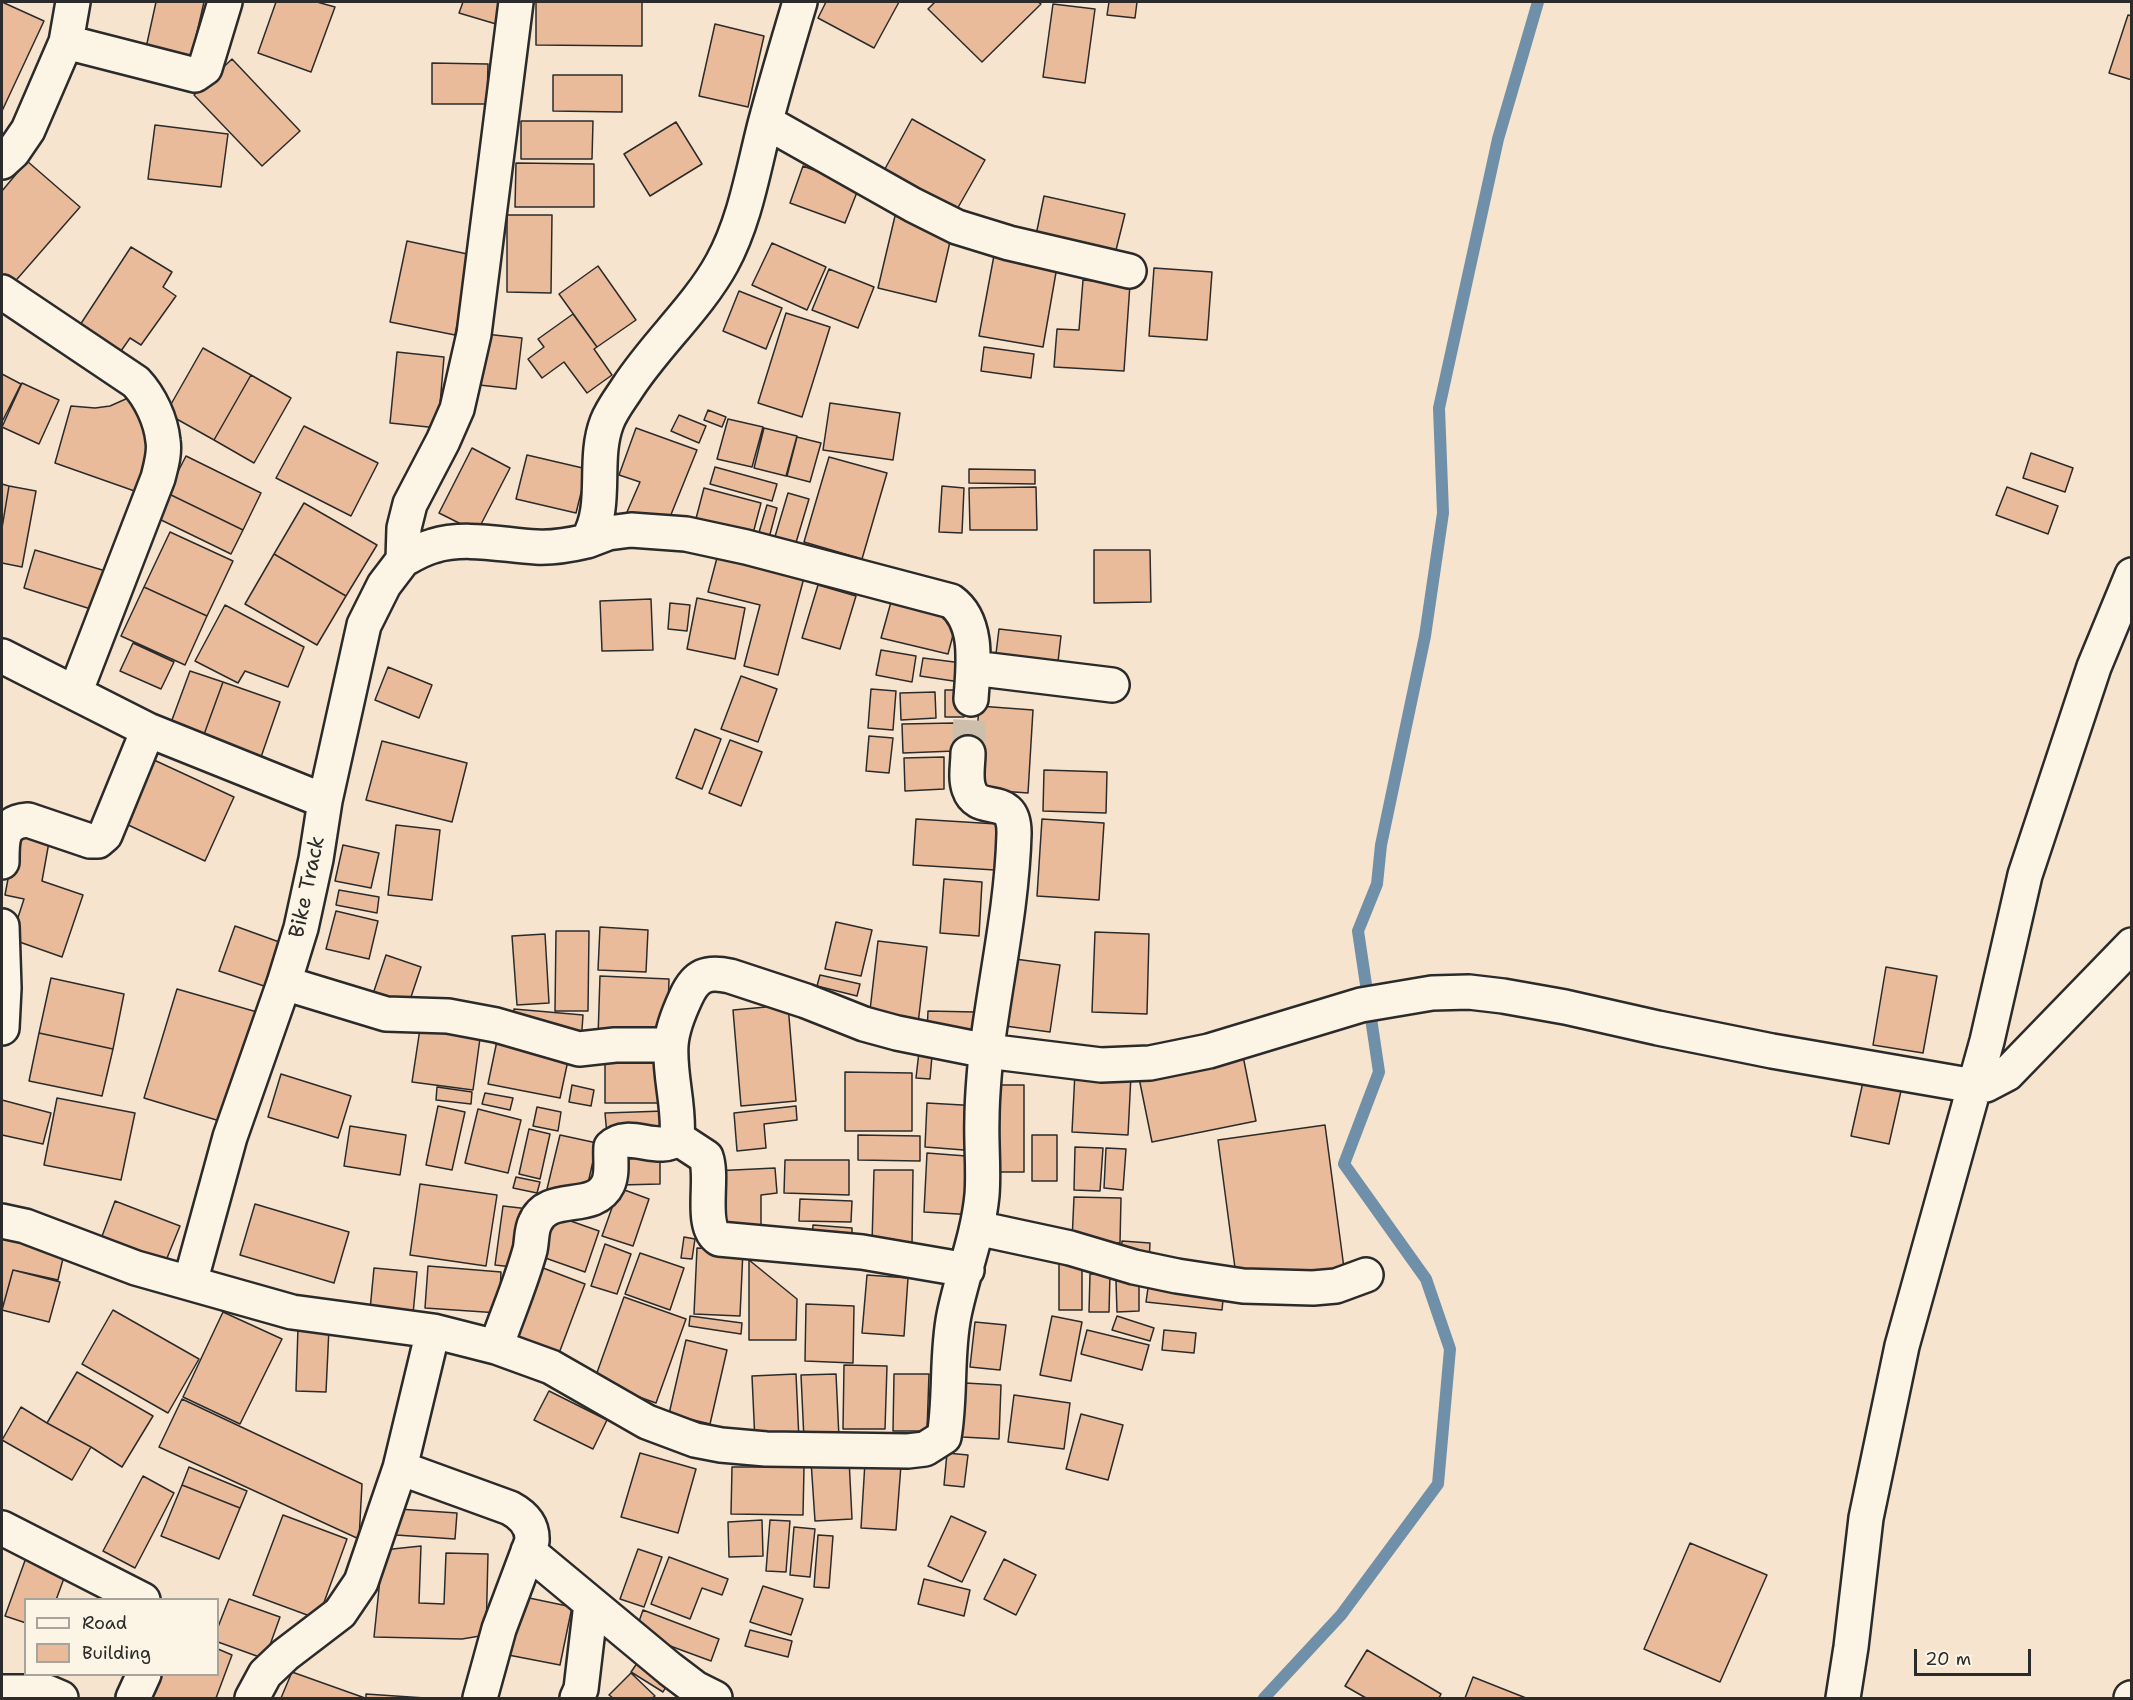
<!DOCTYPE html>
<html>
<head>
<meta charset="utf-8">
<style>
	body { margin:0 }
	#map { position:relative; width:2133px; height:1700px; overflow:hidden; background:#f7e4ce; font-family:"Shantell Sans",sans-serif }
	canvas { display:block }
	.frame { position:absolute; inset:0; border:3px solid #2b2b2b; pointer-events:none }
	.legend { position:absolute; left:24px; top:1598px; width:195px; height:78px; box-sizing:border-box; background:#fcf5e5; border:2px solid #a8a49b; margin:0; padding:8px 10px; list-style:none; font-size:18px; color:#2b2b2b }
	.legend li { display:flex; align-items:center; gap:12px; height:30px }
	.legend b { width:30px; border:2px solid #a8a49b }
	.scale { position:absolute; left:1914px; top:1649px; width:117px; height:27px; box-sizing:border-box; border:3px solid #2b2b2b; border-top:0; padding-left:8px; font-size:18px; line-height:21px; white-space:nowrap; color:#2b2b2b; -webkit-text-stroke:4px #fcf5e5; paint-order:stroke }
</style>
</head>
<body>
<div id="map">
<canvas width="2133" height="1700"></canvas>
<div class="frame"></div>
<ul class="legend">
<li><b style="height:8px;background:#fcf5e5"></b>Road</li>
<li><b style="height:16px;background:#eabb9a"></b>Building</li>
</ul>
<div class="scale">20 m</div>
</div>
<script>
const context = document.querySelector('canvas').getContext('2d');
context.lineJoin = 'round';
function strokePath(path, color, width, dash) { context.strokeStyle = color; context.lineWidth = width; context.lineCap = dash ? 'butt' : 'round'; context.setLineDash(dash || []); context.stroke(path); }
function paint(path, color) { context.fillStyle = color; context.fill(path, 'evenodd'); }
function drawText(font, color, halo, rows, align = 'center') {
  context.font = font + ' "Shantell Sans",sans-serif'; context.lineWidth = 5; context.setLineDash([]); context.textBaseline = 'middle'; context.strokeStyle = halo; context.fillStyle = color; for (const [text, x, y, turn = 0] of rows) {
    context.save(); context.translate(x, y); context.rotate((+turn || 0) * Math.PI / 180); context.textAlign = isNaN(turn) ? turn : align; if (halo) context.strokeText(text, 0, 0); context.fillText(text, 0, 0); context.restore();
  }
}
strokePath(new Path2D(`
	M1264 1698 1341 1615 1438 1484 1450 1349 1426 1279 1344 1164 1379 1072 1358 931 1377 884 1381 845 1425 636 1443 513 1439 408 1498 139 1538 2`), '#6f90a8', 12);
const building = new Path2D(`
	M2 2 44 21 2 111Z
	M156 2H204L189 67 144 57Z
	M276 2H317L335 7 311 72 258 53Z
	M463 2H503L496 24 459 13Z
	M536 2H642V46L536 45Z
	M826 2H899L874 48 818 18Z
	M935 2H1038L1041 4 982 62 928 9Z
	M1109 2H1137L1135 18 1107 15Z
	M1053 4 1095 9 1085 83 1043 77Z
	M2128 15 2132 16V80L2109 73Z
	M715 24 764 36 748 107 699 96Z
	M232 59 300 131 262 166 194 95Z
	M432 63 488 64 487 104H432Z
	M553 75H622V112L553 111Z
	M912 119 985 160 952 218 880 178Z
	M521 121H593L592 159H521Z
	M676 122 702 164 650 196 624 154Z
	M155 125 228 134 221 187 148 179Z
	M27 161 80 207 11 286 2 278V191Z
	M516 163 594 164V207H515Z
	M803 166 859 187 845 223 790 203Z
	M1044 196 1125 214 1114 258 1035 240Z
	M507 215H552L551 293 507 292Z
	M895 216 953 229 936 302 878 288Z
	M407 241 472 255 455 335 390 322Z
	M772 243 826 267 807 310 752 285Z
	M131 247 172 272 163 287 176 296 141 345 130 338 121 351 80 325Z
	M995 250 1058 261 1043 347 979 336Z
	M598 266 636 320 597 347 559 294Z
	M1154 268 1212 272 1207 340 1149 336Z
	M829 269 874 287 858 328 812 310Z
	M1083 280 1130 284 1124 371 1054 367 1057 329 1079 330Z
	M739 291 782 308 766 349 723 331Z
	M786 313 830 327 802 417 758 403Z
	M573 314 597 347 594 349 612 375 587 393 564 362 542 378 528 359 544 347 538 339Z
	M476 333 522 338 516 389 470 384Z
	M984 347 1034 354 1031 378 981 371Z
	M203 348 251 375 214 440 166 413Z
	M397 352 444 357 438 428 390 423Z
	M2 374 21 384 3 420 2 419Z
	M251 375 291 398 254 463 214 440Z
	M22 383 59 400 39 444 2 427Z
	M128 398 141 422 151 453 143 494 55 463 71 406 95 408 110 406Z
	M830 403 900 413 893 460 823 450Z
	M708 410 726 417 722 427 704 420Z
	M679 415 706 426 699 443 671 431Z
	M728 419 763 427 752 467 717 459Z
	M304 426 378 463 351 516 276 478Z
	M636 428 697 450 666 527 627 512 640 482 619 475Z
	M764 428 797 436 786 476 754 468Z
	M797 437 821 443 810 482 787 476Z
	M472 448 510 468 477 532 439 513Z
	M2031 453 2073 468 2065 492 2023 478Z
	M527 455 587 469 576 513 516 499Z
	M186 456 261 493 243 530 167 493Z
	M829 457 887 473 862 559 804 542Z
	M715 467 777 484 772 501 710 484Z
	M969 469 1035 470V484L969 483Z
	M2 484 9 486 2 528Z
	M9 486 36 491 22 567 2 563V528Z
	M942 486 964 488 962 533 939 532Z
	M1036 487 1037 530H970L969 488Z
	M2007 487 2058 506 2048 534 1996 515Z
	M704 488 761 503 750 545 693 530Z
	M167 493 243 530 231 554 155 517Z
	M788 493 809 499 792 556 771 550Z
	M304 503 377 545 346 596 274 554Z
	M767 505 777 508 766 549 755 546Z
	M170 532 233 561 207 616 144 587Z
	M35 550 109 572 97 611 24 588Z
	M1094 550H1150L1151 602 1094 603Z
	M274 554 346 596 317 645 245 604Z
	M718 554 805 574 778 675 744 666 760 605 708 592Z
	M818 585 856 596 840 649 802 638Z
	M144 587 207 616 185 665 121 636Z
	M697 598 745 608 735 659 687 649Z
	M651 599 653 650 602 651 600 601Z
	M891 602 957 620 948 654 881 638Z
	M670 603 690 605 687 631 668 629Z
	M225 605 304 647 288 687 245 671 238 683 195 661Z
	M999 629 1061 636 1057 670 995 662Z
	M133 643 174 662 161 689 120 671Z
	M881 650 916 656 912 682 876 675Z
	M923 658 962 663 960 682 920 676Z
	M388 667 432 685 419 718 375 700Z
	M190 671 223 682 202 740 169 728Z
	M741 676 777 689 758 742 721 729Z
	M223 682 280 702 260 760 202 740Z
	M871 689 896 691 893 730 868 728Z
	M945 690H964V717H945Z
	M935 692 936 718 901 720 900 693Z
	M979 706 1033 710 1028 793 973 789Z
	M954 723 955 751 903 753 902 724Z
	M695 729 721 739 702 789 676 778Z
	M869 736 893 738 889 773 866 771Z
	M730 740 762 752 741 806 709 793Z
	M382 741 467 763 452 822 366 800Z
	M944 757V789L905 791 904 758Z
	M154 760 234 797 205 861 124 823Z
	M1044 770 1107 772 1106 813 1043 811Z
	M916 819 997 824 995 870 913 865Z
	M1042 819 1104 823 1099 900 1037 896Z
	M396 825 440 830 432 900 388 895Z
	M16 836 49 842 42 881 83 895 62 957 11 939 24 899 5 895Z
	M343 845 379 853 371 888 335 881Z
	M944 879 982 882 979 936 940 933Z
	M339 890 379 897 377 913 336 905Z
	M336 911 378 921 369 959 326 949Z
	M836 922 872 930 861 976 825 969Z
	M235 926 282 943 267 987 219 971Z
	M600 927 648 930 646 972 598 970Z
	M556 931H589L588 1011H555Z
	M1095 932 1149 934 1147 1014 1092 1012Z
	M545 934 549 1003 517 1005 512 936Z
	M878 941 927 947 918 1024 869 1019Z
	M386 955 421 967 408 1006 373 994Z
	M1015 959 1060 965 1050 1032 1005 1026Z
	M1886 967 1937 976 1923 1053 1873 1045Z
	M820 975 860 984 857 996 817 986Z
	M600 976 669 979 667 1040 598 1037Z
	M51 978 124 994 113 1049 39 1033Z
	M177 989 257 1012 223 1122 144 1098Z
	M788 1005 796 1101 741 1106 733 1010Z
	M514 1009 583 1015 581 1044 513 1027Z
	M928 1011 975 1012 974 1034 927 1033Z
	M421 1022 481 1031 473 1090 412 1082Z
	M39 1033 113 1049 102 1096 29 1081Z
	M498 1036 570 1051 560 1098 488 1084Z
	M920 1043 933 1044 930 1079 916 1078Z
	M1242 1051 1256 1121 1152 1142 1138 1073Z
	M605 1053H662V1103H605Z
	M845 1072 912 1073V1131H845Z
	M1075 1072 1131 1075 1128 1135 1072 1132Z
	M281 1074 351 1096 338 1138 268 1117Z
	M1863 1082 1901 1091 1889 1144 1851 1136Z
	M572 1085 594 1090 591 1106 569 1102Z
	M996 1085H1024V1172H996Z
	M437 1087 472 1092 471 1104 436 1100Z
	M485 1093 513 1098 510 1110 482 1104Z
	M57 1098 135 1113 121 1180 44 1165Z
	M2 1100 51 1113 43 1144 2 1135Z
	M927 1103 980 1106 977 1151 925 1147Z
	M438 1106 465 1112 452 1170 426 1165Z
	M796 1106 797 1120 764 1124 766 1148 737 1151 734 1113Z
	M537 1107 561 1112 558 1131 533 1126Z
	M478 1109 521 1120 508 1173 465 1163Z
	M664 1111 666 1133 607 1135 605 1113Z
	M1325 1125 1344 1268 1237 1283 1218 1140Z
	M350 1126 406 1135 400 1175 344 1166Z
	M529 1129 550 1134 540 1179 519 1174Z
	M560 1135 597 1143 585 1197 547 1189Z
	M858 1135 920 1136V1161L858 1160Z
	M1032 1135H1057V1181H1032Z
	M1075 1147 1103 1148 1100 1191 1074 1190Z
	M1106 1148 1126 1149 1123 1190 1104 1188Z
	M619 1152H660V1184L620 1185Z
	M927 1153 979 1157 975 1215 924 1212Z
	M785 1160H849V1195L784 1193Z
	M775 1168 777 1193 761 1195V1233L715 1234 713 1171Z
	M874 1170H913L912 1246 872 1244Z
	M516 1177 540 1182 537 1193 513 1188Z
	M420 1184 497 1195 486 1266 410 1255Z
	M619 1188 649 1199 633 1246 602 1236Z
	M1074 1197 1121 1198 1120 1243 1072 1241Z
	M800 1199 852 1201 851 1222 799 1221Z
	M115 1201 180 1226 165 1263 101 1239Z
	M255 1204 349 1232 334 1283 240 1255Z
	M503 1206 529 1209 521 1268 495 1265Z
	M548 1213 599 1231 585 1272 534 1254Z
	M813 1225 852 1228V1243L812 1241Z
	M684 1237 695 1239 692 1259 681 1258Z
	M2 1238 64 1254 58 1280 13 1270 2 1310Z
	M1122 1241 1150 1243 1149 1262 1121 1260Z
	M605 1244 631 1254 617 1294 591 1286Z
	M697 1248 743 1250 740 1316 694 1314Z
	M640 1253 684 1268 670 1310 625 1294Z
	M749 1260 797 1299 796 1340H749Z
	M530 1263 585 1284 558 1356 503 1334Z
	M1059 1263H1082V1310H1059Z
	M428 1266 501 1272 499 1313 425 1308Z
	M374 1268 417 1272 413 1314 370 1310Z
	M13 1270 60 1282 49 1322 2 1310Z
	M1090 1274H1110L1109 1312H1089Z
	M867 1275 908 1278 904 1336 862 1333Z
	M1139 1280V1311L1117 1312 1116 1281Z
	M1149 1281 1224 1290 1222 1310 1146 1302Z
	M624 1297 686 1319 656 1403 594 1381Z
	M806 1304 854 1306 853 1363 805 1361Z
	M113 1310 199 1359 168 1413 82 1364Z
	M223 1312 282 1339 240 1424 183 1397Z
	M690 1316 742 1323 741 1334 689 1326Z
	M1052 1316 1082 1322 1071 1381 1040 1375Z
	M1117 1316 1154 1328 1150 1341 1112 1330Z
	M975 1322 1006 1325 1000 1370 970 1367Z
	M298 1327 329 1328 326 1392 296 1391Z
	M1087 1330 1149 1345 1142 1370 1081 1354Z
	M1164 1330 1196 1333 1194 1353 1162 1350Z
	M686 1340 727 1350 710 1424 669 1414Z
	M844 1365 887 1366 885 1429H843Z
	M77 1372 153 1416 122 1467 91 1447 47 1423Z
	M796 1374 799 1440 755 1442 752 1376Z
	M836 1374 839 1438 804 1440 801 1375Z
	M894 1374H929L927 1431H893Z
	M965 1383 1001 1385 999 1439 962 1437Z
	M549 1391 607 1420 593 1449 534 1420Z
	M1014 1395 1070 1403 1064 1449 1008 1442Z
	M182 1399 362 1484 359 1539 159 1447Z
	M21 1407 47 1423 91 1447 72 1480 2 1440Z
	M1081 1414 1123 1425 1108 1480 1066 1469Z
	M640 1453 696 1469 678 1533 621 1517Z
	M947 1453 968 1455 964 1487 944 1485Z
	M849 1459 852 1519 815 1521 811 1461Z
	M865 1462 901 1465 896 1530 861 1528Z
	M189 1467 247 1491 240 1508 182 1485Z
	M732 1467H804L803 1515 731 1514Z
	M143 1476 174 1493 135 1568 103 1551Z
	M182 1485 240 1508 219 1559 161 1536Z
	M398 1509 457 1513 455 1539 396 1535Z
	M283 1515 347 1539 318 1619 253 1595Z
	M951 1516 986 1532 962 1582 928 1566Z
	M762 1520 763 1556 729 1557 728 1522Z
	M770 1520 790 1521 786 1572 766 1571Z
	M794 1527 815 1529 810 1577 790 1575Z
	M818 1535 833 1536 829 1588 814 1587Z
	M1690 1543 1767 1575 1720 1682 1644 1649Z
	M421 1546 419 1603 444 1604 446 1553 488 1554 486 1635 462 1639 374 1637 383 1550Z
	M638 1549 662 1557 644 1607 620 1599Z
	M27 1555 67 1570 56 1600H26V1623L5 1616Z
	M669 1557 728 1579 722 1595 702 1588 690 1619 651 1604Z
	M1004 1559 1036 1575 1016 1615 984 1599Z
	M924 1579 970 1590 964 1616 918 1604Z
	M763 1586 803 1599 791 1635 750 1622Z
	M515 1595 572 1607 560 1665 503 1654Z
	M229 1599 280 1617 265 1659 218 1642V1627Z
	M643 1610 719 1639 711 1661 635 1633Z
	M750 1630 792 1641 788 1657 745 1646Z
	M218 1649 232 1655 216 1698H152L161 1674H218Z
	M1367 1650 1441 1694 1439 1698H1366L1345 1686Z
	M640 1659 671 1678 663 1692 631 1672Z
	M292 1672 365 1698H281Z
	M631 1673 655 1696 652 1698H613L609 1695Z
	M1473 1677 1526 1698H1465Z
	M366 1694 425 1698H366Z`);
paint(building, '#eabb9a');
strokePath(building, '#2b2b2b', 1.5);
strokePath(new Path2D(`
	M968 753 971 699`), '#cebfad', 33, [33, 16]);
const minor = new Path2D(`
	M66 42 195 75 205 68 225 2
	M766 122 913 205 957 227 1009 243 1129 271
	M2 162 13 152 28 130 66 42 73 2
	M2 292 136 382C150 397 161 420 163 441 165 453 161 466 158 478L75 693
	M587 541 608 533 631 530 686 534 746 547 951 601C980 622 973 667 971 699
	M403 560C412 555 422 549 433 546 465 536 502 545 536 547 553 548 570 545 587 541 609 506 592 461 607 422 612 409 621 398 628 387 656 344 698 307 722 263 745 221 753 171 765 124 776 83 788 42 800 2
	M2 656 148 730 325 801
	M973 668 1112 685
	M2 862C2 840 1 822 28 820L90 841H98L105 835 148 730
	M2 926 4 988 2 1028
	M284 983 386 1014 448 1016 496 1025 579 1049 615 1045H671
	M677 1138 706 1157C714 1179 699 1226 719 1239L862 1252 967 1270
	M2 1221 25 1226 136 1268 292 1312 433 1331 496 1347 551 1367 647 1422 695 1440 721 1445 766 1449 908 1451 925 1449 944 1437C951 1397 946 1355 954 1315 962 1275 978 1237 982 1195 984 1170 981 1144 982 1118 982 1097 984 1076 986 1055 995 981 1012 908 1014 834 1015 790 978 817 969 789 965 778 968 764 968 753
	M977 1228 1070 1248 1134 1267 1177 1276 1243 1286 1313 1288 1336 1286 1366 1275
	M190 1283 230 1137 284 983 301 928 316 859 325 801 364 625 384 585 403 560 404 528 410 504 443 441 457 409 474 334 516 2
	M496 1347C507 1315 521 1283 530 1250 532 1242 531 1231 535 1223 548 1191 594 1214 608 1184 613 1173 610 1158 611 1147 629 1129 660 1155 677 1138 680 1107 669 1076 671 1045 672 1029 679 1012 686 997 696 975 707 971 730 976L806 1001 864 1024 897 1033 987 1051 1101 1065 1150 1063 1209 1051 1361 1005 1432 993 1469 992 1503 996 1565 1007 1658 1028 1772 1051 1974 1086 1986 1085 2007 1074 2132 945
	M400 1468 510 1508C523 1515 533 1525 532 1541L499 1629 480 1698
	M2 1528 143 1600
	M528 1551 670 1669 695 1688 715 1698
	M2 1692H47L61 1698
	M133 1698 144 1674
	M252 1698 265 1674 285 1655 340 1613 361 1582 400 1468 433 1331
	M577 1698 581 1689 591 1604
	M1843 1698 1851 1647 1866 1518 1902 1346 1987 1041 2025 875 2094 667 2132 575
	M2131 1698H2132`);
strokePath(minor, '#2b2b2b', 38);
strokePath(minor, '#fcf5e5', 33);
drawText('21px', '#2b2b2b', '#fcf5e5', [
	["Bike Track",308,887,-78]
]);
</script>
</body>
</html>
